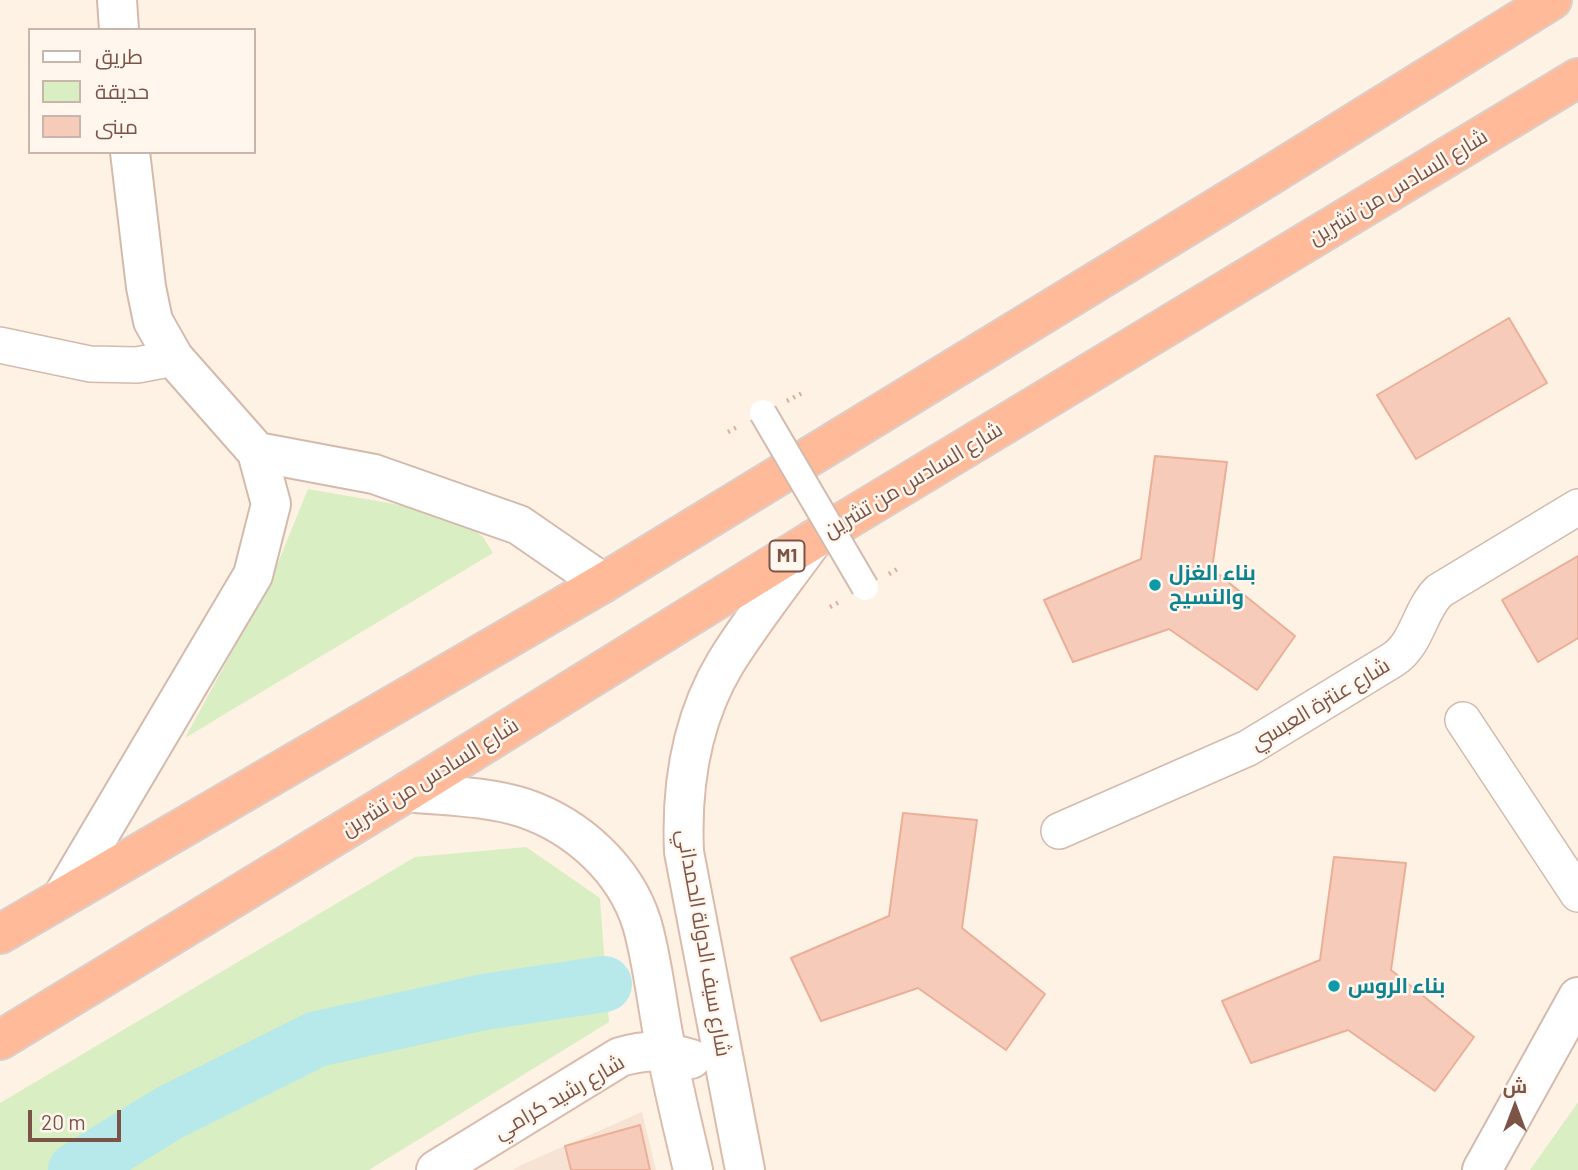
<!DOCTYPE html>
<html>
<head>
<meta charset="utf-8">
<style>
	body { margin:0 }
	#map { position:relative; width:1578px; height:1170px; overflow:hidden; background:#fef2e5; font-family:Barlow,Cairo,sans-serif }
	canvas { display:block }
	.legend { position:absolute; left:28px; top:28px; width:228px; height:126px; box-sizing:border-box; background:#fff6ee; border:2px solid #cab5ab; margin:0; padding:9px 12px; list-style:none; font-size:21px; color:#7b5447 }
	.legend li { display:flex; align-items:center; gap:14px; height:35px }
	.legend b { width:35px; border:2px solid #cab5ab }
	.north { position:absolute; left:1480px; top:1072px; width:70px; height:70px; -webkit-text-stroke:5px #fff6ee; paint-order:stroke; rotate:0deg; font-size:19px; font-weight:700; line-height:28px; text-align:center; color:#7b5447 }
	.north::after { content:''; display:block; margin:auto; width:24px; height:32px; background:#7b5447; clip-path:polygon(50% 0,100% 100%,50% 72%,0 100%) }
	.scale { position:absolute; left:28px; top:1110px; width:93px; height:32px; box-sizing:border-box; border:4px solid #7b5447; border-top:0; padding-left:9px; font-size:21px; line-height:24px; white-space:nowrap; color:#7b5447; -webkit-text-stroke:5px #fff6ee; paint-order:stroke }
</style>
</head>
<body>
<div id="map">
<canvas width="1578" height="1170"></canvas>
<ul class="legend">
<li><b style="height:9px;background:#fff"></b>طريق</li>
<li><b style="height:19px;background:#d9eec2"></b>حديقة</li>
<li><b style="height:19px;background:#f7cbba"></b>مبنى</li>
</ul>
<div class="north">ش</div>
<div class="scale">20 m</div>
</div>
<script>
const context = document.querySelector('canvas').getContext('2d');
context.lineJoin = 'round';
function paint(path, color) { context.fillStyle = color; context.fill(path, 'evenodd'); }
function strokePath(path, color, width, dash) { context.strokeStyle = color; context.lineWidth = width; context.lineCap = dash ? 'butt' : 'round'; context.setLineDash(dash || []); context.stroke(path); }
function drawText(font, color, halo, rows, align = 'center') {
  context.font = font + ' Barlow,Cairo,sans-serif'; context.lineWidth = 5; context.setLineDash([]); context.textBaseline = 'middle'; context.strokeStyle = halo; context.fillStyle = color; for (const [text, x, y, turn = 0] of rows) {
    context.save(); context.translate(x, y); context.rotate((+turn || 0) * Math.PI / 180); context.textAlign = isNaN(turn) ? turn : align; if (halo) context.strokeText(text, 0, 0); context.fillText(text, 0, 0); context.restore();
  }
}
paint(new Path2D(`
	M642 1112 656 1170H513L521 1165Z`), '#f7e3d3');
paint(new Path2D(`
	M308 489 400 505 461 521 483 537 493 553 185 738 271 580Z
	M526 847 600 898 609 1022 369 1170H0V1103L415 857Z
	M1578 1102V1170H1530L1576 1105Z`), '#d9eec2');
strokePath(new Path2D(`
	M76 1170 169 1113 317 1039 484 1002 604 984`), '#b7e9eb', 56);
const building = new Path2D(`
	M1509 318 1547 383 1416 459 1377 395Z
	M1155 456 1227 462 1212 569 1295 636 1257 690 1169 629 1073 662 1044 600 1141 559Z
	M1578 556V638L1538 662 1502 600Z
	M903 813 977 820 962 928 1045 994 1006 1050 918 988 821 1021 791 958 889 916Z
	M1334 857 1406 863 1391 970 1474 1037 1435 1091 1348 1030 1251 1063 1222 1001 1320 960Z
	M640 1125 650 1170H571L565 1146Z`);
paint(building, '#f7cbba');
strokePath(building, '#ebaf98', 2);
const minor = new Path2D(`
	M0 345 90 364 137 365 174 358
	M1463 720 1578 894
	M1059 831 1248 748 1394 659C1418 642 1419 611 1439 591L1578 507`);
const tertiary = new Path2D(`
	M117 0 119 30
	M257 452 374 474 519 525 603 583
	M63 896 253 575 271 504 257 452 174 358 153 321 146 287 130 152
	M1482 1170 1578 997`);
const secondary = new Path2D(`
	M407 792C445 796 487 796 524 808 577 826 625 869 642 924 652 958 657 1004 664 1039 672 1083 683 1127 693 1170
	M436 1170 620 1057C649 1049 662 1050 691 1059
	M745 1170 684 852C681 785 691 720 726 662 752 620 784 580 813 540`);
const trunk = new Path2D(`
	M0 934 603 583 1269 176 1552 0
	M0 1040 407 792 813 540 1578 78`);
strokePath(minor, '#d4baac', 38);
strokePath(tertiary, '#d4baac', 42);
strokePath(secondary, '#dabbac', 42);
strokePath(trunk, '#dacfcb', 42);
strokePath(new Path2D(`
	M787 401 804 392
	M728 432 739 426
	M889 574 899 568
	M830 607 841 601`), '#dcae9c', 4.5, [2, 5]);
strokePath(minor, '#fff', 35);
strokePath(tertiary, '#fff', 38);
strokePath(secondary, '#fff', 38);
strokePath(trunk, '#ffba99', 38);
const pedestrianBridge = new Path2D(`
	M763 413 865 587`);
strokePath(pedestrianBridge, '#d4baac', 30, []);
strokePath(pedestrianBridge, '#fff', 26);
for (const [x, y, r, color] of [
	[1155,585,7,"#0f9aa8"],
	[1334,986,7,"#0f9aa8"]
]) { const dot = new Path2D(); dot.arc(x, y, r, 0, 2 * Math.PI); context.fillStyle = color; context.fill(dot); strokePath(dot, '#fff6ee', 2.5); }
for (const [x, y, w] of [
	[787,556,35]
]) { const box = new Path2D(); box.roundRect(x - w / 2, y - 15.5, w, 31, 5); context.fillStyle = '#fff6ee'; context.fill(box); strokePath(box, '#7b5447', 2); }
drawText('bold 19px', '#7b5447', null, [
	["M1",787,556]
]);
drawText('21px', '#7b5447', '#fff6ee', [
	["شارع السادس من تشرين",1398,187,-31],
	["شارع السادس من تشرين",913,480,-31],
	["شارع عنترة العبسي",1320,704,-31],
	["شارع السادس من تشرين",430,777,-32],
	["شارع سيف الدولة الحمداني",704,943,80],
	["شارع رشيد كرامي",559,1097,-30]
]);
drawText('bold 21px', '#0d838f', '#fff6ee', [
	["بناء الغزل",1169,573],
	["والنسيج",1169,597],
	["بناء الروس",1348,986]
], 'left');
</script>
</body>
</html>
